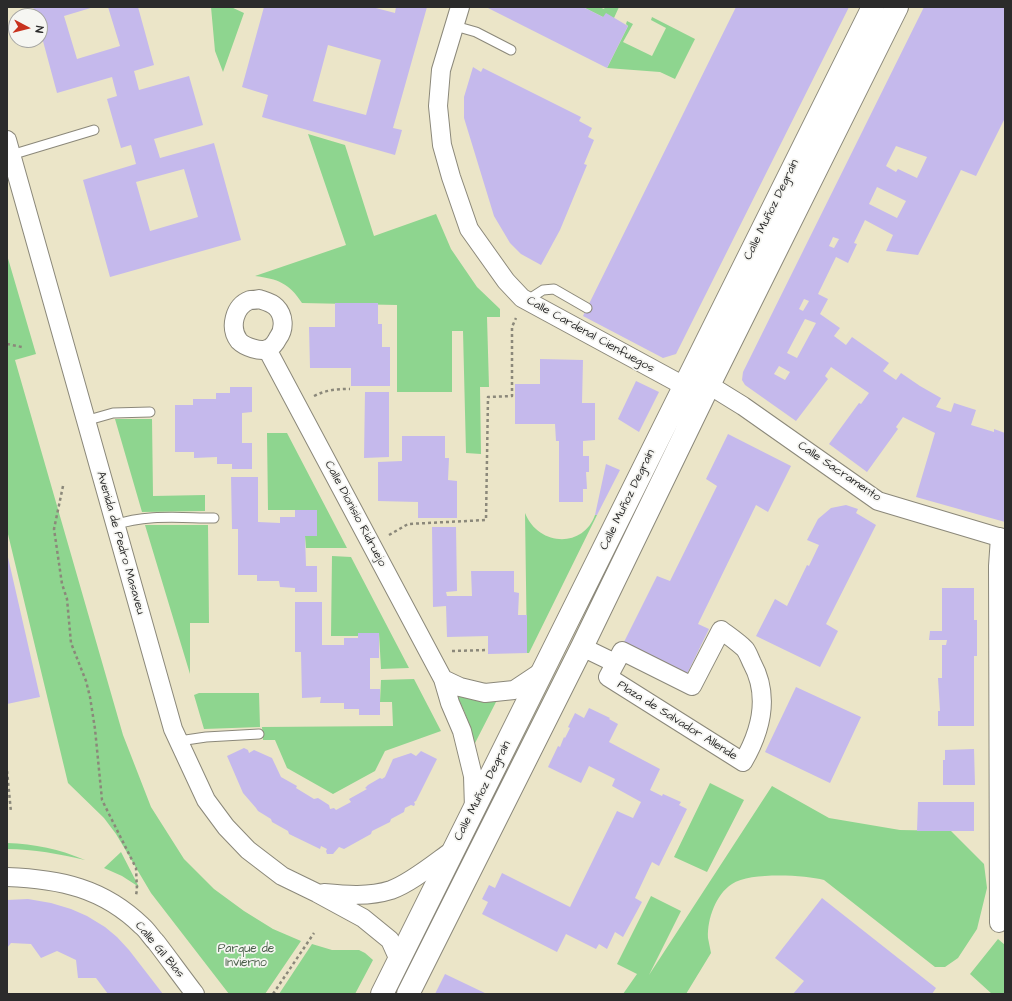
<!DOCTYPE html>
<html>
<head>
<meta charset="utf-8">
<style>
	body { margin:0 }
	#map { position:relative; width:1012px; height:1001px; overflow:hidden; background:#ebe5c8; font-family:"Architects Daughter",sans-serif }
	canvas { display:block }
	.frame { position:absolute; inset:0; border:8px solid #2b2b2b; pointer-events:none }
	.north { position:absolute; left:8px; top:8px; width:40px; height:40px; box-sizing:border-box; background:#f6f6f2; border:1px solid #a5a5a2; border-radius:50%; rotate:97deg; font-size:11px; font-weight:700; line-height:16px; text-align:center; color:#2b2b2b }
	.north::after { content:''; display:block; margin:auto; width:14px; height:18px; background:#c8321e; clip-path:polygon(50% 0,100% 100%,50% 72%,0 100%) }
</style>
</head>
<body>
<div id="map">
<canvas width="1012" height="1001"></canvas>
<div class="frame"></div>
<div class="north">N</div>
</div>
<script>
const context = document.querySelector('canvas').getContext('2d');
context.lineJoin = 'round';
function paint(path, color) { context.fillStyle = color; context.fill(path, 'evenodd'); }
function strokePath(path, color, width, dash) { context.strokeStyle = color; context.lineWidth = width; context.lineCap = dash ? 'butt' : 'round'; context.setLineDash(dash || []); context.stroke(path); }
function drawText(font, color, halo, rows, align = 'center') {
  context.font = font + ' "Architects Daughter",sans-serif'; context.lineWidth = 3.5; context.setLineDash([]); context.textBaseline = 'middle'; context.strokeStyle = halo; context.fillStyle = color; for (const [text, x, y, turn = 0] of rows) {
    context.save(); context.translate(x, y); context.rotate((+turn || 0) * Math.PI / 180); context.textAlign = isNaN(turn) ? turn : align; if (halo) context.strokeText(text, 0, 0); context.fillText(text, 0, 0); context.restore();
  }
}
paint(new Path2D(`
	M211 7H231L244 13 223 72 215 51Z
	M583 7H599L604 9 605 7H619L614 18 603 17Z
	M652 17 695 39 675 79 660 72 607 68 628 26 626 24 627 21 633 24 623 42 652 56 666 28 651 20Z
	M308 134 345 145 374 236 436 214 451 249 477 287 500 309V317H487L489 387H480L481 454 466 453 463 331H452V392H397V305L302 303C289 283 278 279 255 276L346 245Z
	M7 255 36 354 15 360 123 735 151 807 184 859 214 889 244 911 273 929 301 941 265 994H229L151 893 116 834 104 818 68 783 7 530Z
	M115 419H152L153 496 205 495V511L142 512Z
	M267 433H287L347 548H306L305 536H317L316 510H268Z
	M525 513C538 546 583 549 595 515H597L529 653H527Z
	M145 525H208L209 623H190V674Z
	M332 556 351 557 409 668 381 669 379 633H359L358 636H331Z
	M414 679 441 731 385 751 375 771 333 794 287 768 275 740H263L262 727 393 726 392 702H380L381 680Z
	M199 693H259L260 727 204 729 194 695Z
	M455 694 480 701 496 702 474 745C470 727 466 710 455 694Z
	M710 783 744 800 707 872 674 857Z
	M772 786 829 818 900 830 951 831 984 864 987 888 977 929 958 958 945 967H935L824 880C804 875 750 872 732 884 716 894 707 919 708 938 709 943 710 948 711 953L686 994H623L637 974 617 964 651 896 681 911 649 975Z
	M7 843C35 844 59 849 85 860 59 854 34 849 7 849Z
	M121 852 139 887 122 876 104 868Z
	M998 939 1005 945V994H992L970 974Z
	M312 944 332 950H359L365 953 373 960 355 994H279Z`), '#8ed58f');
paint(new Path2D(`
	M33 7H94L64 16 77 59 120 46 108 7H138L154 65 134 71 139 90 189 76 203 125 154 139 160 158 214 143 241 240 110 277 83 180 136 164 131 145 121 148 107 99 117 96 112 77 57 93 40 30V16H36ZM184 169 198 217 150 231 136 182Z
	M264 7H372L395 13 396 7H427L393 128 402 130 395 155 262 117 268 95 242 87ZM328 45 381 60 366 115 313 101Z
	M486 7H583L603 17 606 13 628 26 607 68Z
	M736 7H849L676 354 663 358 583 316Z
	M924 7H1005V118L976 176 961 170 918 255 886 251 893 235 865 220 854 243 857 244 848 263 836 257 818 294 828 299 820 314 840 328 834 336 846 345 852 337 889 363 883 371 896 380 901 373 920 386 941 398 936 407 951 412 954 403 976 410 971 425 994 432V429L1005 433V522L916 497 935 433 903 417 896 427 898 429 867 472 829 444 859 403 861 404 869 393 831 367 825 376 828 379 796 421 745 385 742 380 743 372ZM896 146 927 157 917 178 898 169 896 172 886 166ZM877 187 906 201 897 218 869 204ZM833 237 839 239 834 248 829 246ZM804 299 809 301 803 311 799 309ZM805 319 816 323 797 358 787 353ZM779 366 790 372 785 380 774 374Z
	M473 67 481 72 483 68 581 117 579 121 592 128 588 137 594 140 584 164 587 165 560 230 541 265 521 254 510 243 494 216 464 118V97Z
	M335 303H378V324H382V347H390V386H351V368H310L309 327H335Z
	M540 359 583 360 582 403H595V440L583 441V456H589V472H586L587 489H583V502H559V441H556L555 424H515V384H540Z
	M636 381 659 392 639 432 618 419Z
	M230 387H252V412L242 413V443H252V469H232V464H217V457L194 458V452H175V405H193V399H216V393H230Z
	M365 392H389V457L364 458Z
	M728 434 791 466 768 512 756 505 698 624 709 629 686 676 623 644 657 576 670 581 717 486 706 479Z
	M402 436H445V458H449L448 480 457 481V518H418V502L378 501V462L402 461Z
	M606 464 620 470 597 515H595Z
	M231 477H258V522L280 523V517H295V510H317V536H305L306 566H317V592H295V588L280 587 279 581H257V575H238V529H232Z
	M846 505 858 509 856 513 876 525 826 624 838 631 820 667 756 636 775 599 787 606 807 565 809 566 819 545 807 540 818 519 831 508Z
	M432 527H456L457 591 446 592 447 596H472L471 571H514V592L519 593 518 615H527V653L488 654V636L447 637 446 606 433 607Z
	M7 553 40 697 7 704Z
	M942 588H974V620H977V656H974V726H938V711H940L938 678H942V645H946L947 640H929L930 631H942Z
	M295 602H322V645H344V638H358V633H379V658H370V689H380V715H359V709H344V703H320L321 697 302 698 301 652H295Z
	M796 687 861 717 830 783 765 752Z
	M589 708 610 718 609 719 618 724 609 742 660 769 650 790 662 796 663 794 681 802 679 805 687 809 659 866 652 862 635 898 642 902 623 937 615 932 607 949 599 944 596 949 566 934 557 952 482 914 488 902 482 899 489 885 495 888 502 873 570 907 617 811 633 818 641 802 612 786 615 779 589 766 581 783 548 767 558 746 560 747 564 737 565 738 570 728 568 727 575 713 584 718Z
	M244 748 248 750 249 753 254 750 272 758 281 777 297 786 296 788 314 799 318 798 329 805 330 809 334 808 336 810 351 802 349 799 367 789 365 788 368 785 380 778 382 779 385 777 393 759 411 753 416 756 421 751 437 759 416 801 414 802 415 804 414 806 411 805 405 808 404 812 391 819 390 822 372 831 371 834 344 849 339 847 333 854H327L326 851 327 849 321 846 320 849 289 834 288 831 272 822 271 819 258 811 256 808 243 793 227 756Z
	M974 749 975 785H943V760H945V750Z
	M918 802H974V831H917Z
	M822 898 936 988 932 994H793L804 981 775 958Z
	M28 899 51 903 71 909 87 916 105 927 117 937 129 950 163 994H108L96 978H78L76 960 57 951 41 958 31 944 11 943 7 948V900Z
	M445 974 487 994H435Z`), '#c5b9ec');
const lane = new Path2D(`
	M455 26 476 32 511 50
	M11 155 94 130
	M526 301 543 290 554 289 587 308
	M85 421 113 413 150 412
	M115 525C146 514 181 518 214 518
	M179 741 206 737 259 734`);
const street = new Path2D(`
	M460 7 441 70 438 106 442 145 451 177 469 229 506 281 522 298 697 393
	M7 140 173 729 206 800 226 827 248 850 282 876 317 893 363 918 390 940 399 960
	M259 299C265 301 271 302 276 307 284 315 285 329 278 338 276 342 272 347 268 349 260 352 245 347 239 341 229 328 234 306 250 300 253 300 256 300 259 299Z
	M267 349 443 679 450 703 462 731 473 776 474 808
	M709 385 743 406 878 501 1005 539
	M721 630C729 636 738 642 745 649 748 653 750 659 752 663 770 696 761 731 743 762L608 677 622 651 692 686Z
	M582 647 615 663
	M443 679 460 687 485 693 514 690 544 670
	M7 877C60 879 103 888 142 926 147 930 151 937 156 942 169 959 182 977 195 994
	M324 893C346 895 369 897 391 890 411 883 436 862 453 850
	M999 923 998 566 1000 537`);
const highway = new Path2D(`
	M382 994 873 7
	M408 994 582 647 709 385 897 7`);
strokePath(lane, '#8b887a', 11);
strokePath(street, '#8b887a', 20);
strokePath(highway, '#8b887a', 24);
strokePath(new Path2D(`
	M7 344 22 347
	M314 396C326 390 336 389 350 389
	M63 486 54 529 62 584 67 599 71 643 86 681 90 697 95 729 102 800 136 868 137 890 136 895
	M389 535 408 524 486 520 488 397 512 396V327L516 318
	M452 651 488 650
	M7 771 11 812
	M273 994 314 933`), '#8b887a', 2.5, [3, 3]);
strokePath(lane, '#fff', 9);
strokePath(street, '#fff', 18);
strokePath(highway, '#fff', 22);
drawText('12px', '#2b2b2b', '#f6f6f2', [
	["Calle Muñoz Degraín",772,210,-64],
	["Calle Cardenal Cienfuegos",590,335,29],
	["Calle Sacramento",839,472,34],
	["Calle Muñoz Degraín",628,500,-64],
	["Calle Dionisio Ridruejo",355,514,62],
	["Avenida de Pedro Masaveu",120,543,74],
	["Plaza de Salvador Allende",677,721,32],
	["Calle Muñoz Degraín",483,791,-63],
	["Calle Gil Blas",159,950,50]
]);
drawText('12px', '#495e49', '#f6f6f2', [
	["Parque de",246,949],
	["Invierno",246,963]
]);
</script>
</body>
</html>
